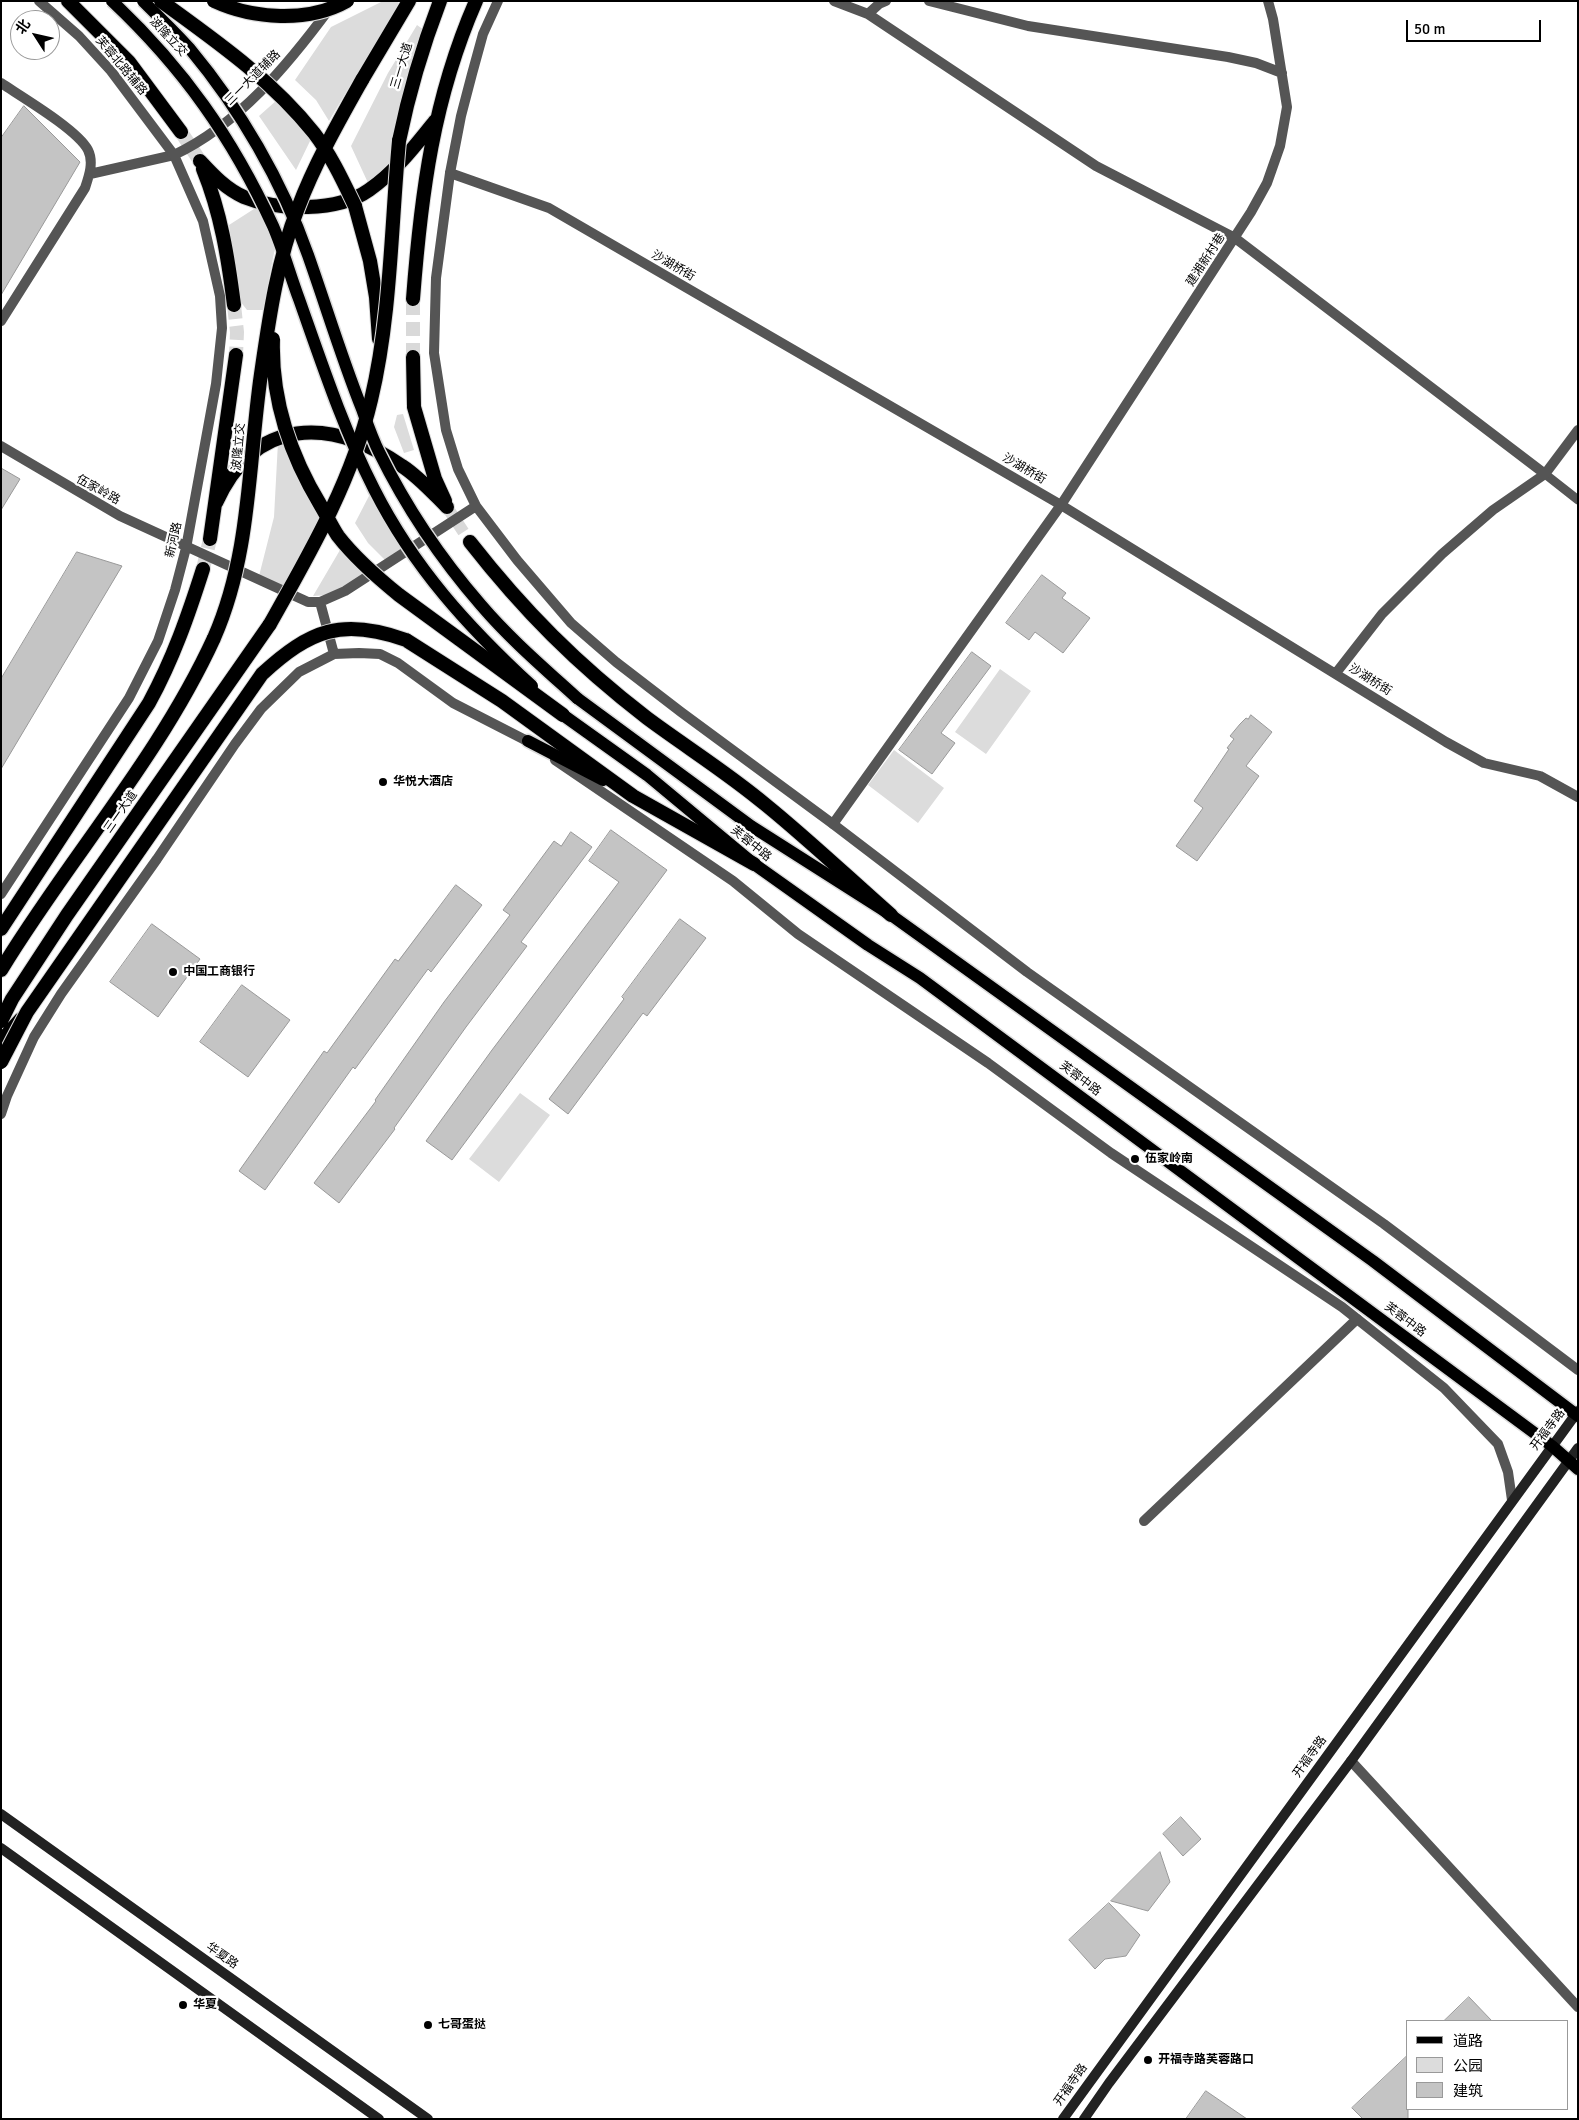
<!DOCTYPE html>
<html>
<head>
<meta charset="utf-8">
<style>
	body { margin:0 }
	#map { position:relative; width:1579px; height:2120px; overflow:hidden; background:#fff; font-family:Signika,"Noto Sans SC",sans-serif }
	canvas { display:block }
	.frame { position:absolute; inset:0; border:2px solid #000; pointer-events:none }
	.legend { position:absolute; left:1406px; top:2020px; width:162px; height:90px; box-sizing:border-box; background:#fff; border:1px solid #999; margin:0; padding:6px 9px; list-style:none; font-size:15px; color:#000 }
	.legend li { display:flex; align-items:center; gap:10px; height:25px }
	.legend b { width:25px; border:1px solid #999 }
	.north { position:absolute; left:10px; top:10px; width:50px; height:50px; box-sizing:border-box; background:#fff; border:1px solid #999; border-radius:50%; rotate:305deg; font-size:14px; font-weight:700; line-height:20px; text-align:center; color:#000 }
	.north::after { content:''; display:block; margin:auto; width:18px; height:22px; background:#000; clip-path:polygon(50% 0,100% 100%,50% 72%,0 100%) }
	.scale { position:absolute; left:1406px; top:20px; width:135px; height:22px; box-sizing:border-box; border:2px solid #000; border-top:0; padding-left:6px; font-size:15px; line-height:18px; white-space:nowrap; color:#000; -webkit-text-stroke:4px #fff; paint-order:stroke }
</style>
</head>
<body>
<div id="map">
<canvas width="1579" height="2120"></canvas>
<div class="frame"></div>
<ul class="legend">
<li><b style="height:6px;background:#000"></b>道路</li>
<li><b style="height:14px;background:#dcdcdc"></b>公园</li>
<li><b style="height:14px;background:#c4c4c4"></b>建筑</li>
</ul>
<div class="north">北</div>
<div class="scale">50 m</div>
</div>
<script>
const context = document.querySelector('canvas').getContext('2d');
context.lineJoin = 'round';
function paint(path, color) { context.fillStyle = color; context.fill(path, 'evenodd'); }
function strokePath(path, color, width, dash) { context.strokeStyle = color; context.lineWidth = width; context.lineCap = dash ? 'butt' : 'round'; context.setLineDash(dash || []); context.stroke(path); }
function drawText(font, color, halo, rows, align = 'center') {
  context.font = font + ' Signika,"Noto Sans SC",sans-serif'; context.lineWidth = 4.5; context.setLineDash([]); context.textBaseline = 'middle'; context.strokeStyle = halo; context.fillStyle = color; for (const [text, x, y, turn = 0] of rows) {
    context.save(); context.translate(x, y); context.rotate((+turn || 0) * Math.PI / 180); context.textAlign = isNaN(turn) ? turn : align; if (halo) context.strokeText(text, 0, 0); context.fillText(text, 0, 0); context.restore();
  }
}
paint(new Path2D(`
	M383 1H396L399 3 329 121 316 100 295 80 331 27Z
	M417 25 424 30 403 95 394 133 390 168 369 185 351 146 388 73Z
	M277 100 311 139 296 170 259 116Z
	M257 207 275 248 263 310H247L240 301 229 225Z
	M403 414 414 450 404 453 394 427 397 415Z
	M284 441 322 520 284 587 259 576 274 517 278 442Z
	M370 494 373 502 403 547 385 560 368 543 355 523Z
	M340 550 364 575 330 595 313 596Z
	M1000 669 1031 691 986 754 955 732Z
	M894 750 944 788 918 823 868 785Z
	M520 1093 550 1115 499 1182 469 1159Z`), '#dcdcdc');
const building = new Path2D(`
	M24 106 80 162 1 295V138Z
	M1 468 20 479 1 510Z
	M77 552 122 566 1 769V679Z
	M1042 575 1066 593 1062 598 1090 618 1063 653 1035 632 1029 640 1006 623Z
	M972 652 991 666 941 733 955 743 932 774 899 750Z
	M1251 715 1272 732 1246 766 1259 776 1197 861 1176 846 1203 808 1194 801 1229 749 1227 748 1234 739 1230 736 1240 724 1246 718 1248 719Z
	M611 830 667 870 452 1160 426 1141 492 1050 619 882 589 861Z
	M571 832 592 847 521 942 527 946 466 1027 394 1128 395 1129 339 1203 314 1183 376 1101 375 1100 444 1002 510 915 503 910 554 841 561 846Z
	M456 885 482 905 431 972 428 969 355 1069 353 1067 265 1190 239 1171 324 1051 327 1053 395 959 398 961Z
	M680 919 706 938 647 1016 643 1013 568 1114 549 1099 624 999 622 997Z
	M152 924 200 959 158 1017 110 982Z
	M242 985 290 1020 248 1077 200 1042Z
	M1181 1817 1201 1839 1183 1856 1163 1834Z
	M1160 1852 1170 1882 1148 1911 1111 1901Z
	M1109 1903 1140 1935 1126 1956 1105 1959 1095 1969 1069 1940Z
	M1469 1997 1492 2021H1444Z
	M1408 2055V2119H1363L1352 2108Z
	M1206 2091 1247 2119H1186Z`);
paint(building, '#c4c4c4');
strokePath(building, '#999', 1);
strokePath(new Path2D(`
	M447 507 470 542`), '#d9d9d9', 12, [12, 6]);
strokePath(new Path2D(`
	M181 132 200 161
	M234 305 237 332 236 355
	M413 357V299
	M203 569 210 539`), '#d9d9d9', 14, [14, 7]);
const primary = new Path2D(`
	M577 698 751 826 891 915 1373 1261 1578 1416
	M563 715 647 775 754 864 868 945 920 978 1552 1446 1578 1469
	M528 741 603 780`);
const trunk = new Path2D(`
	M68 1 129 62 181 132
	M362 80 409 1
	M399 141C409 92 422 48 440 1
	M200 161C213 175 226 189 244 197 278 211 338 212 369 190 395 172 415 146 435 121
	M203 169C221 213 228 258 234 305
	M355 206 370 261 376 297 379 339
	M413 299C421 194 433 99 476 1
	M413 357 414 407 435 479 445 501
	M216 503C255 416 331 417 402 466 419 477 433 493 447 507
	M210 539 236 355
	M470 542C524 611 577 664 647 718 686 747 728 773 766 805 809 840 849 878 891 915
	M406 640 502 701 633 796 754 864
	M1 929 149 703C173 659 188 616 203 569
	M1 970C69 858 159 758 214 638
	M1 1021 12 999 67 915 270 624
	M1 1041 21 1019`);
strokePath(primary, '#dbdbdb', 15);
strokePath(trunk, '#dbdbdb', 16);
strokePath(new Path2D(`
	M1545 474 1578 500`), '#555', 9);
strokePath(new Path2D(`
	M834 1 868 14 1096 166 1235 238 1545 474
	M929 1 1028 26 1228 57 1256 63 1282 73
	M868 14 879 4 886 1
	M1 83C22 97 78 130 88 150 94 162 89 176 85 188L1 321
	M450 173 549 208 1061 505 1446 742 1484 763 1540 776 1578 797
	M90 174 174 155
	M1336 673 1382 614 1442 554 1493 510 1545 474 1578 430
	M833 824 1061 505 1251 212 1267 183 1280 146 1287 107 1273 19 1268 1
	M1144 1521 1357 1319
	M1351 1761 1578 2007`), '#555', 10);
strokePath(new Path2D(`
	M498 1 483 34 472 74 461 116 450 173 436 278 434 353 446 430 458 469 476 506 517 560 571 623 616 662 681 712 833 824 1027 972 1384 1224 1578 1370
	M174 155C239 124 287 66 330 8
	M1 446 120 516 308 602H320L345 591 476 506
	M320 602 334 654
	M555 760 733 881 798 934 988 1063 1111 1153 1342 1307 1444 1388 1498 1444 1508 1472 1512 1500
	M1 894 129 698 158 641 175 590 186 548 216 384 222 328 220 296 203 221 174 155 111 71 79 36 39 1
	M1 1114 7 1096 34 1037 61 994 157 859 235 744 261 709 299 672 334 654 359 653 380 654 398 663 453 703 533 744`), '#555', 10);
strokePath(new Path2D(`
	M1 1814 428 2119
	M1 1848 379 2119
	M1063 2119 1578 1411
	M1084 2119 1109 2083 1351 1761 1578 1448`), '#222', 10);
strokePath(primary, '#000', 12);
strokePath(trunk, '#000', 14);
const primaryBridge = new Path2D(`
	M112 1C183 68 232 137 273 226 283 249 290 275 299 299 322 364 343 428 374 489 414 568 468 627 532 686
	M143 1C159 17 175 32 190 49 240 109 282 181 308 255 326 306 342 359 362 409 367 423 372 438 379 452 406 507 441 559 481 605 510 639 544 668 577 698`);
const trunkBridge = new Path2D(`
	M161 1C216 41 271 79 314 133 331 155 343 181 355 206
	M214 1C253 19 308 23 347 1
	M273 339C271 400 290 455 321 506 327 516 332 527 338 536 355 558 378 578 399 595L563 715
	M270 624C310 553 352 481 371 400 391 316 391 227 399 141
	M214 638C251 554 248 464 261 374 269 319 277 261 298 208 315 163 339 121 362 80
	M1 1062 27 1012 262 674C310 630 342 617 406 640`);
strokePath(primaryBridge, '#dbdbdb', 15, []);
strokePath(trunkBridge, '#dbdbdb', 16, []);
strokePath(primaryBridge, '#000', 12);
strokePath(trunkBridge, '#000', 14);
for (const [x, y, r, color] of [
	[383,782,5,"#000"],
	[173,972,5,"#000"],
	[1135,1159,5,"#000"],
	[183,2005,5,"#000"],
	[428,2025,5,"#000"],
	[1148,2060,5,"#000"]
]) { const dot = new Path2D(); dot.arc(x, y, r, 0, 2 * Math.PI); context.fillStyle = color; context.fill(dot); strokePath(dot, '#fff', 2); }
drawText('12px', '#000', '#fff', [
	["波隆立交",168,37,47],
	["芙蓉北路辅路",121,66,50],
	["三一大道",402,66,-73],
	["三一大道辅路",253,78,-45],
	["建湘新村巷",1206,260,-57],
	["沙湖桥街",673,266,30],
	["波隆立交",239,447,-85],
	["沙湖桥街",1024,469,30],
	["伍家岭路",98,490,29],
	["新河路",174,540,-77],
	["沙湖桥街",1370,680,32],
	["三一大道",121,812,-55],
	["芙蓉中路",751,844,39],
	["芙蓉中路",1080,1079,37],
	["芙蓉中路",1405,1320,37],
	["开福寺路",1548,1430,-53],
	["开福寺路",1310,1757,-54],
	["华夏路",222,1956,35],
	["开福寺路",1071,2085,-55]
]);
drawText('bold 12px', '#000', '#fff', [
	["华悦大酒店",393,782],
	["中国工商银行",183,972],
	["伍家岭南",1145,1159],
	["华夏",193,2005],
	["七哥蛋挞",438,2025],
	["开福寺路芙蓉路口",1158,2060]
], 'left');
</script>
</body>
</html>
